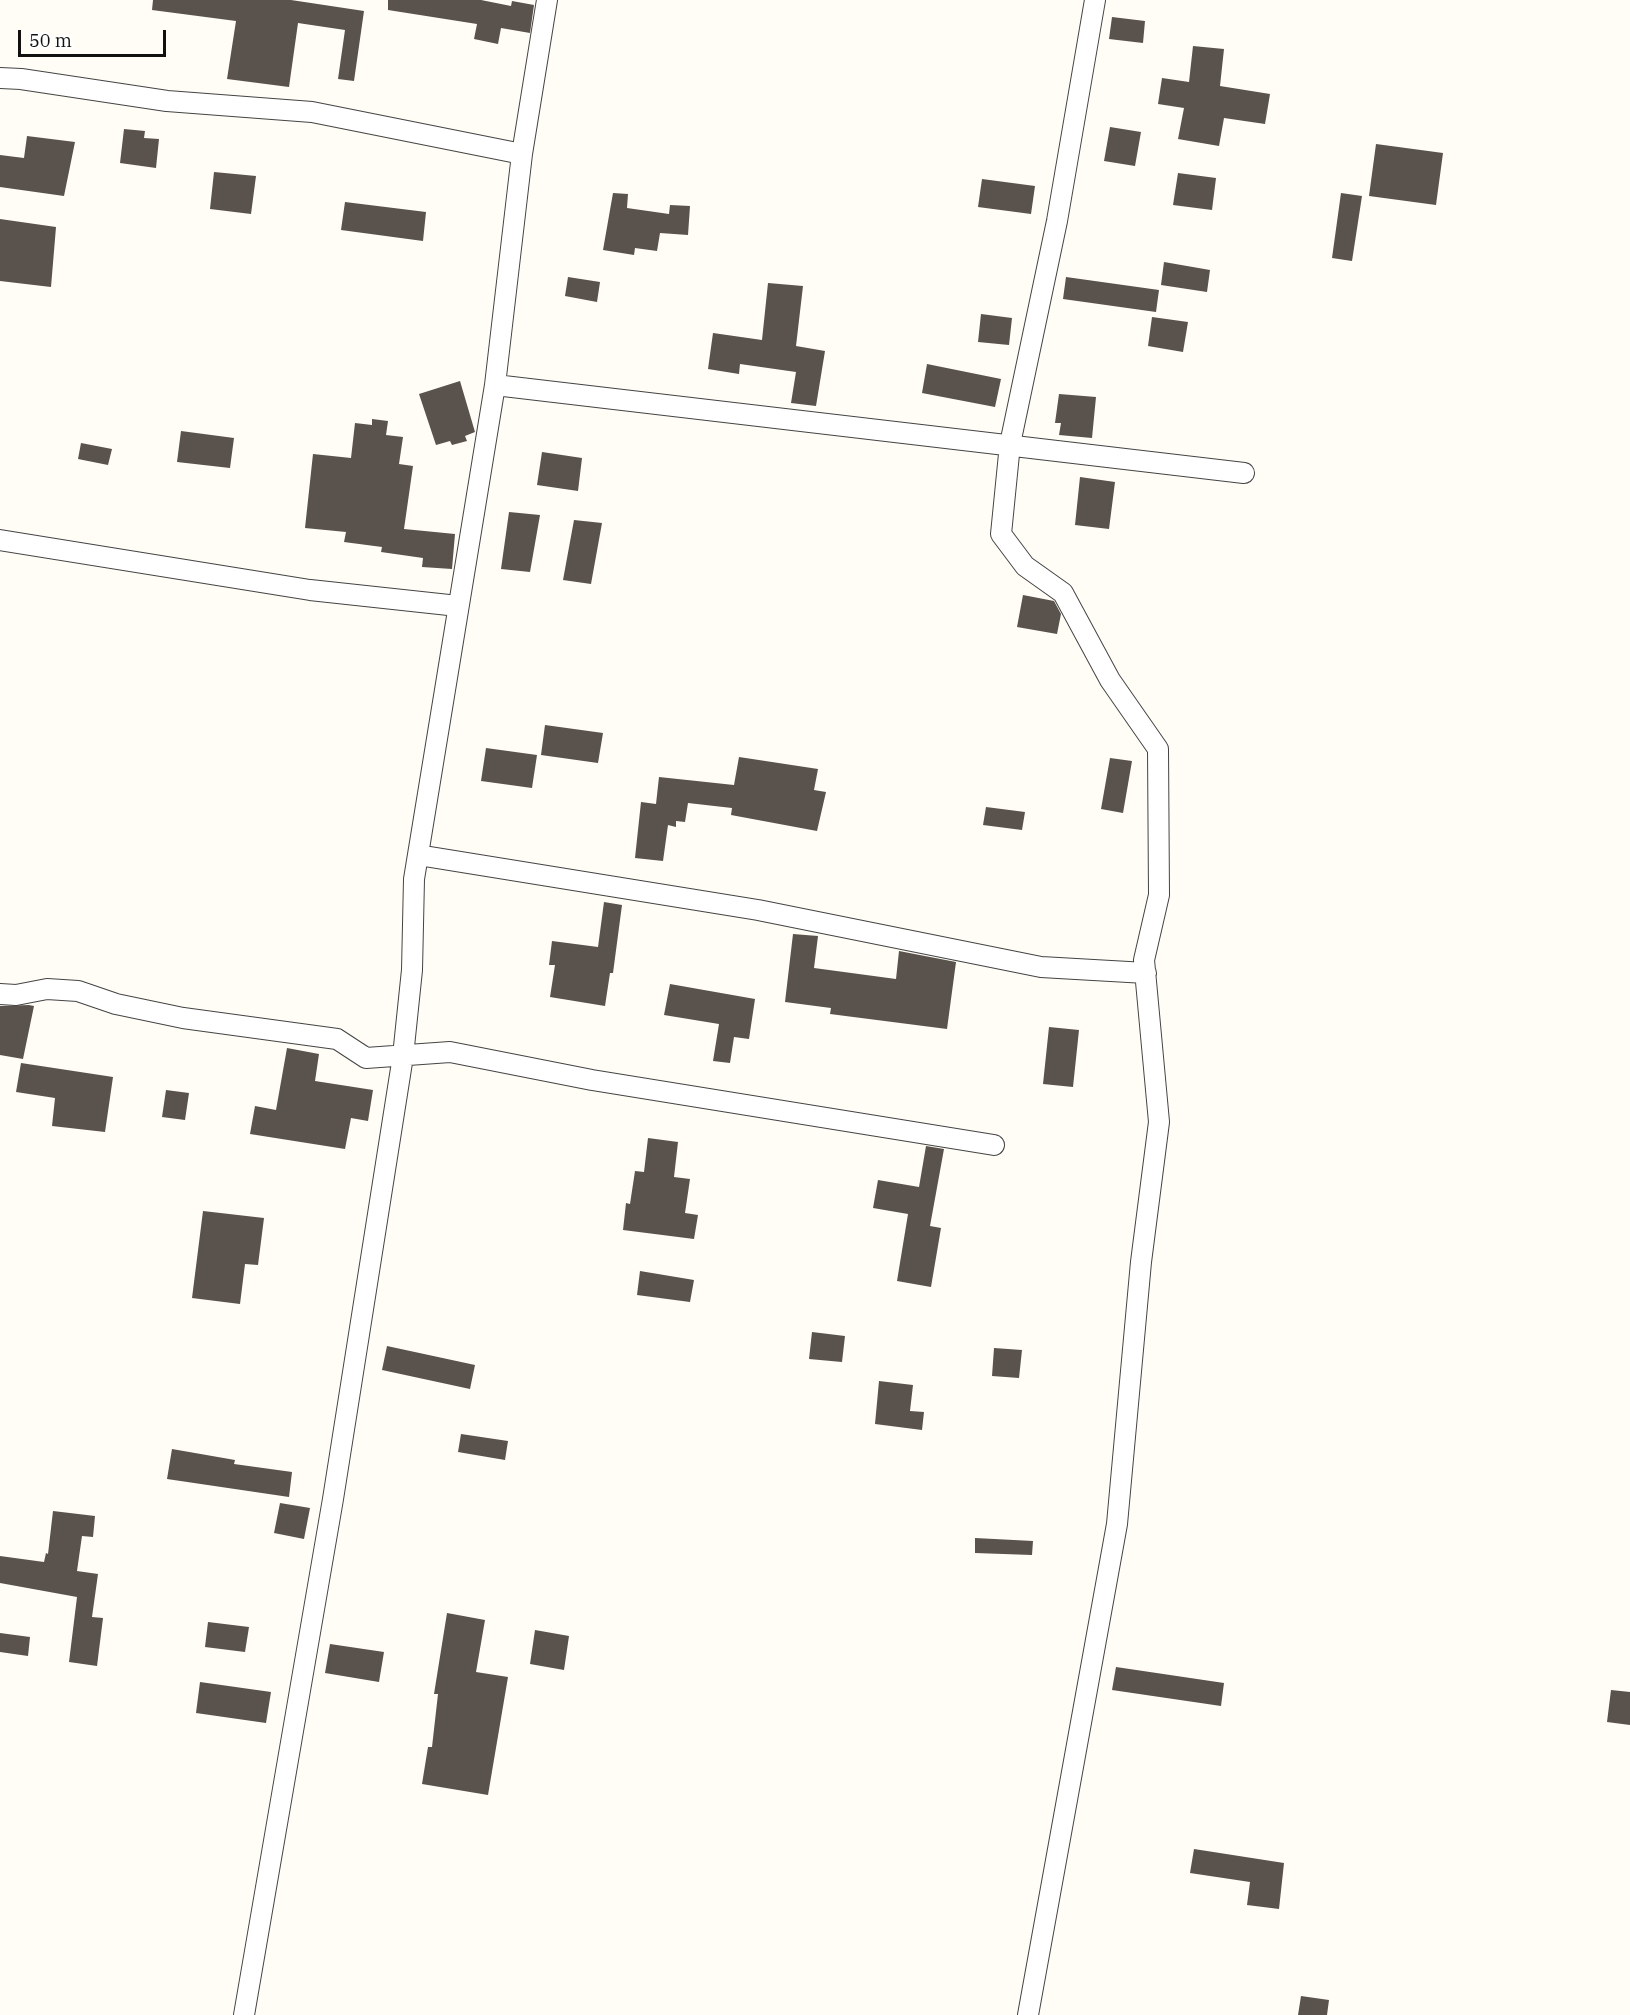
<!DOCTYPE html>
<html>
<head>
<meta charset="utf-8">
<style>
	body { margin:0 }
	#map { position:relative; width:1630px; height:2015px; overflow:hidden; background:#fffdf5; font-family:"IBM Plex Serif",serif }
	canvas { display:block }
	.scale { position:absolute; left:18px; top:30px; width:148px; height:27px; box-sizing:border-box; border:3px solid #111; border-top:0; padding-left:8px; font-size:18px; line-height:21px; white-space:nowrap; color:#111; -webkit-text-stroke:4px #fff; paint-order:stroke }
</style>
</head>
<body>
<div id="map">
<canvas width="1630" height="2015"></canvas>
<div class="scale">50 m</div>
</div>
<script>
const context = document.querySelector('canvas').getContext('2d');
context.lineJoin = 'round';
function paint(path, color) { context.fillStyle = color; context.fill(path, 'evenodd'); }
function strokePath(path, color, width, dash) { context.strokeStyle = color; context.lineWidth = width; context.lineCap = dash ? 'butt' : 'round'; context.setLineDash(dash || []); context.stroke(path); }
paint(new Path2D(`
	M153 0H291L364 11 354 81 338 79 345 30 298 23 289 87 227 79 236 21 152 10Z
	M388 0H481L511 6 512 1 534 5 530 33 501 28 498 44 474 39 477 24 388 10Z
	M1112 17 1145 21 1143 43 1109 39Z
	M1193 46 1224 49 1220 86 1270 94 1265 124 1224 118 1219 146 1178 139 1184 108 1158 104 1162 78 1189 82Z
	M1110 127 1141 132 1135 166 1104 161Z
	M124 129 145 131 144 138 159 139 156 168 120 163Z
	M27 136 75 142 64 196 0 187V155L24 158Z
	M1376 144 1443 153 1436 205 1369 196Z
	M214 172 256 176 251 214 210 209Z
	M1178 173 1216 178 1212 210 1173 205Z
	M982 179 1035 186 1031 214 978 207Z
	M613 193 628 194 627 208 669 214 670 205 690 206 688 235 660 233 657 251 635 248 634 255 603 250Z
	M1341 193 1362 196 1352 261 1332 258Z
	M345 202 426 212 423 241 341 230Z
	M0 219 56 227 51 287 0 281Z
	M1164 262 1210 270 1207 292 1161 285Z
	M568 277 600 282 597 302 565 296Z
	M1066 277 1159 290 1156 312 1063 299Z
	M768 283 803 286 796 346 825 351 816 406 791 403 796 372 740 364 739 374 708 369 713 333 762 340Z
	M981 314 1012 318 1009 345 978 342Z
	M1152 317 1188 322 1183 352 1148 346Z
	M927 364 1001 379 995 407 922 393Z
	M460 381 475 432 465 436 467 441 452 445 450 441 436 445 419 394Z
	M1059 394 1096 397 1092 438 1059 435 1061 423H1055Z
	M372 419 388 421 386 435 403 437 399 464 413 466 404 529 455 534 452 569 422 567 423 558 381 552 382 547 344 542 346 532 305 528 313 454 351 458 355 423 372 425Z
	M181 431 234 438 230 468 177 462Z
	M81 443 112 449 108 465 78 459Z
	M542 452 582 458 578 491 537 485Z
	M1080 477 1115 482 1109 529 1075 525Z
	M509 512 540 515 530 572 501 569Z
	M574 520 602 523 591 584 563 580Z
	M1023 595 1054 601 1061 614 1057 634 1017 627Z
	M545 725 603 733 598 763 541 755Z
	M486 748 537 755 532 788 481 781Z
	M739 757 818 769 814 790 826 792 817 831 731 815 732 808 688 803 685 822 676 821V827L668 825 663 861 635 858 641 802 656 804 659 777 734 785Z
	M1110 758 1132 761 1123 813 1101 809Z
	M986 807 1025 812 1022 830 983 825Z
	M604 902 622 905 613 973H610L605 1006 550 997 555 965H549L552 941 598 947Z
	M793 934 818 936 814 968 896 979 899 951 956 962 947 1029 830 1014 831 1008 785 1002Z
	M670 984 755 999 749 1039 734 1037 730 1063 713 1061 719 1024 664 1015Z
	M29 1005 34 1006 23 1059 0 1055V1006Z
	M1049 1027 1079 1030 1073 1087 1043 1084Z
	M287 1048 319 1054 315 1081 373 1090 368 1121 351 1118 345 1149 250 1134 255 1106 276 1110Z
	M21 1063 113 1077 105 1132 52 1126 55 1098 16 1092Z
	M166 1090 189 1093 185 1120 162 1117Z
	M648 1138 678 1142 674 1177 690 1179 685 1213 698 1215 694 1239 623 1230 626 1203 630 1204 635 1171 644 1172Z
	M926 1146 944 1149 930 1226 941 1228 931 1287 897 1281 908 1214 873 1208 878 1180 919 1187Z
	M203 1211 264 1218 258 1265 245 1264 240 1304 192 1298Z
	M640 1271 694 1280 690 1302 637 1295Z
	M812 1332 845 1336 842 1362 809 1359Z
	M387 1346 475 1365 470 1389 382 1370Z
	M994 1348 1022 1350 1019 1378 992 1376Z
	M879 1381 913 1385 910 1411 924 1412 922 1430 875 1424Z
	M461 1434 508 1441 505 1460 458 1452Z
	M172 1449 235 1460 234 1464 292 1472 289 1497 167 1479Z
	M280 1503 310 1508 304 1539 274 1533Z
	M53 1511 95 1516 93 1537 82 1536 77 1571 98 1574 92 1617 103 1618 97 1666 69 1662 77 1597 0 1583V1556L44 1562 46 1553 48 1554Z
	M975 1538 1033 1541 1032 1555 975 1553Z
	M447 1613 485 1620 476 1672 508 1677 488 1795 422 1784 428 1747H432L438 1694H434Z
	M208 1622 249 1627 245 1652 205 1647Z
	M535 1630 569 1636 564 1670 530 1664Z
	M0 1633 30 1637 28 1656 0 1652Z
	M330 1644 384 1652 379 1682 325 1673Z
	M1116 1667 1224 1683 1221 1706 1112 1690Z
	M200 1682 271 1692 266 1723 196 1713Z
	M1611 1690 1630 1692V1725L1607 1722Z
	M1194 1849 1284 1863 1279 1909 1247 1905 1250 1882 1190 1873Z
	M1301 1996 1329 2000 1327 2015H1298Z`), '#5a524d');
const street = new Path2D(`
	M0 78 21 79 167 101 312 112 522 154
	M495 385 1244 473
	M0 540 310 590 458 606
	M418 855 758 910 1041 967 1146 973
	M0 994 16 995 47 989 78 991 116 1004 183 1018 337 1039 366 1058 450 1052 592 1080 994 1145
	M244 2015 333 1499 403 1056 412 970 414 879 495 385 522 154 547 0
	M1028 2015 1117 1524 1141 1262 1159 1122 1144 960 1159 895 1158 749 1110 680 1063 593 1025 566 1001 534 1010 444 1057 221 1095 0`);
strokePath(street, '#444', 22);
strokePath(street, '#fff', 20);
</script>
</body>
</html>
